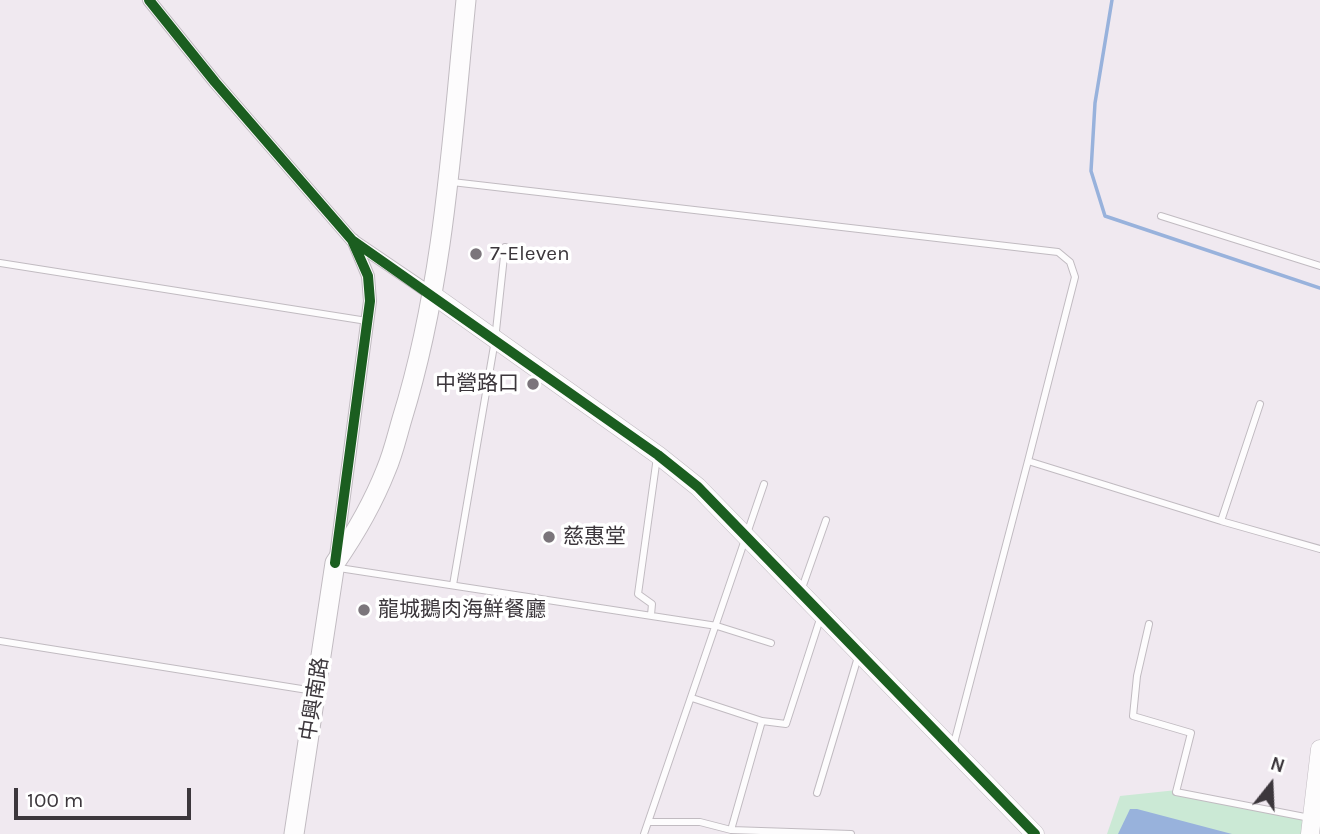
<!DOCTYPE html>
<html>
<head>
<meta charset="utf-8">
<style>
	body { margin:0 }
	#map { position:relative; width:1320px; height:834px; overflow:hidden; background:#f0e9f0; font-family:Karla,sans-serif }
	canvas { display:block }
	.north { position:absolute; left:1236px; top:750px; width:70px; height:70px; -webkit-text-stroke:5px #fff; paint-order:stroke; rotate:18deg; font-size:19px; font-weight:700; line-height:28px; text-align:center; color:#3c373c }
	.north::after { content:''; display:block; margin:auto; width:24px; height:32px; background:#3c373c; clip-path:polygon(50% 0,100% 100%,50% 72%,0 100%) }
	.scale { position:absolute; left:14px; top:788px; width:177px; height:32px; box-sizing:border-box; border:4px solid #3c373c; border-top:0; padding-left:9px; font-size:21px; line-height:24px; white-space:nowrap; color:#3c373c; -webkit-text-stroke:5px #fff; paint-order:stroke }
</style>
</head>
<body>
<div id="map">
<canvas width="1320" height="834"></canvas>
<div class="north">N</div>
<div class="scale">100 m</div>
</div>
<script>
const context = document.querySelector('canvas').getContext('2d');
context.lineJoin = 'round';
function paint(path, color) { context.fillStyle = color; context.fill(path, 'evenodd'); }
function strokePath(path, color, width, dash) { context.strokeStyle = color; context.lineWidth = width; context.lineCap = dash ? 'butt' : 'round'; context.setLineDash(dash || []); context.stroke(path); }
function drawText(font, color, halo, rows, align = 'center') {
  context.font = font + ' Karla,"Noto Sans TC",sans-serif'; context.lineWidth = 7; context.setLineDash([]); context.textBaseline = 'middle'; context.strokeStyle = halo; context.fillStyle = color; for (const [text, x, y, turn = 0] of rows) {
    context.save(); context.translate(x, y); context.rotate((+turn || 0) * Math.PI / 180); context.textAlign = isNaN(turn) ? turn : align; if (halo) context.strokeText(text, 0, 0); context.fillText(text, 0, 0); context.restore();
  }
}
paint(new Path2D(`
	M1177 790 1311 818 1310 834H1107L1120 796Z`), '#cbe9d5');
paint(new Path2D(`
	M1130 809H1137L1232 834H1118Z`), '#98b2dc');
strokePath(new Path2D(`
	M1112 0 1095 103 1091 171 1105 216 1320 288`), '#98b2dc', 3.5);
const lane = new Path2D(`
	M452 182 1058 252 1070 262 1075 277 1028 461 1221 521 1320 549
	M1161 216 1320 266
	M0 263 367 321
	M1221 521 1260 404
	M339 568 717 626 771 643
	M453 585 495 340 505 247
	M801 591 826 520
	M651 615 652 604 638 594 657 457
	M1149 624 1137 676 1133 716 1191 733 1176 792 1310 818
	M0 641 314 691
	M692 698 762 721
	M953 747 1028 461
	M817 793 858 657
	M650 822H700L731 830 851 834
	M731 830 762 721 786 724 821 616
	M644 834 764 484`);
const street = new Path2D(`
	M149 0 215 82 352 240 433 295
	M336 556 370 301 368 276 353 240`);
const secondary = new Path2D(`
	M433 295 658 455 698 487 1035 834
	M1310 834 1320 749`);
const primary = new Path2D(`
	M294 834 335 563C355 534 373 503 386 470 393 454 397 436 402 419 444 284 452 140 466 0`);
strokePath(lane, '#c1bbc1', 8);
strokePath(street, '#c1bbc1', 14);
strokePath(secondary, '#c1bbc1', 19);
strokePath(primary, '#c1bbc1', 21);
strokePath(lane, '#fdfcfd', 6);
strokePath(street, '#fdfcfd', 12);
strokePath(secondary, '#fdfcfd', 18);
strokePath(primary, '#fdfcfd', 19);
strokePath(new Path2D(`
	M149 0 215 82 352 240 658 455 698 487 1035 834
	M335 563 370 301 368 276 352 240`), '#1b5e20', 10);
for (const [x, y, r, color] of [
	[476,254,7,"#7b757b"],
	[533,384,7,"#7b757b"],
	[549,537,7,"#7b757b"],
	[364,610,7,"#7b757b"]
]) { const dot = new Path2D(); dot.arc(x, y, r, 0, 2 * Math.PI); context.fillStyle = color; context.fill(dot); strokePath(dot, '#fff', 2.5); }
drawText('21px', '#3c373c', '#fff', [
	["7-Eleven",490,254],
	["中營路口",519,384,"right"],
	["慈惠堂",563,537],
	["龍城鵝肉海鮮餐廳",378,610]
], 'left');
drawText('21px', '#3c373c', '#fff', [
	["中興南路",315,699,-81]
]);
</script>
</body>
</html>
